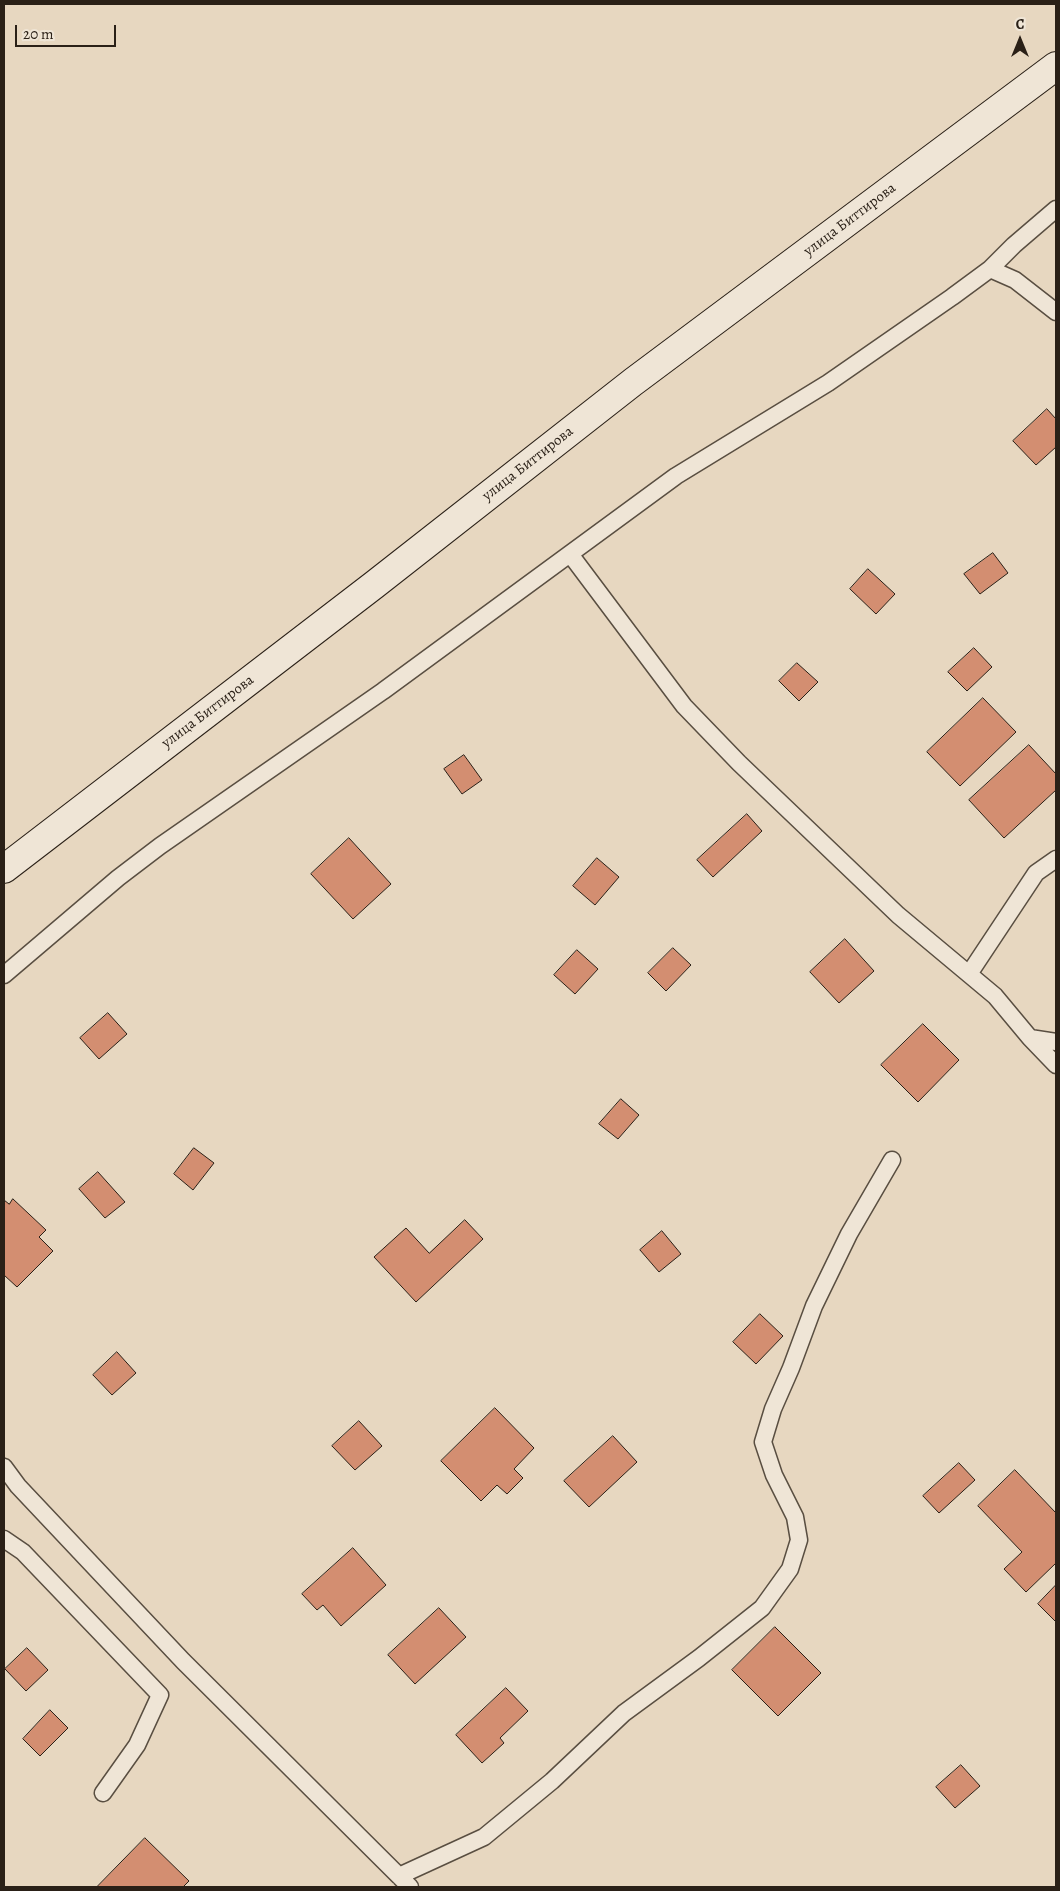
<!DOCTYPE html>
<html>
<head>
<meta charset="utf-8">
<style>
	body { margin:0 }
	#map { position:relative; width:1060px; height:1891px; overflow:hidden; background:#e7d7c0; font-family:Alegreya,serif }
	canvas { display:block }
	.frame { position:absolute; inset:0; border:5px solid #2a2017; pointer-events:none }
	.north { position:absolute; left:995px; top:15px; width:50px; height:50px; -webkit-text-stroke:4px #efe5d6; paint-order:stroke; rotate:0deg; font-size:14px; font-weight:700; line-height:20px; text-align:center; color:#2a2017 }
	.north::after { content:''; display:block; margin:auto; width:18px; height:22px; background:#2a2017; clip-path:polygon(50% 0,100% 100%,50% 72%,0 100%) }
	.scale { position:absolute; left:15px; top:25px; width:101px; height:22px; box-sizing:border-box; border:2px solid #2a2017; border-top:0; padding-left:6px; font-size:15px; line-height:18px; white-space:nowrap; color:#2a2017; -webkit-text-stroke:4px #efe5d6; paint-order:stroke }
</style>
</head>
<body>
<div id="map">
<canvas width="1060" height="1891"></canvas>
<div class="frame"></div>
<div class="north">С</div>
<div class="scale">20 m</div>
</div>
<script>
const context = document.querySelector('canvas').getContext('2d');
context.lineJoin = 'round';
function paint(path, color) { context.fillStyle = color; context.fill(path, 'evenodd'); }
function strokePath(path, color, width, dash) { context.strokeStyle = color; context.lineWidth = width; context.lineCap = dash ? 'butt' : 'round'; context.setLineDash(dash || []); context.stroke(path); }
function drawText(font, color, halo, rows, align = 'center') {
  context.font = font + ' Alegreya,serif'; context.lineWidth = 4.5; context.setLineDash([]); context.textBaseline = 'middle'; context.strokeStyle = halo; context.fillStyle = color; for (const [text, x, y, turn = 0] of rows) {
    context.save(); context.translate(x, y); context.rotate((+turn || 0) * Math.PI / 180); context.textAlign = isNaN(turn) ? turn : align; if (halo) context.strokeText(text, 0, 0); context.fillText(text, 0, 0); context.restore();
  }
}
const building = new Path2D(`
	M1047 409 1056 419V447L1036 465 1013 441Z
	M993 553 1008 573 980 594 964 574Z
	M868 569 895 594 876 614 850 589Z
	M974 648 992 667 967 691 948 672Z
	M797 663 818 682 799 701 779 681Z
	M983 698 1016 732 960 786 927 752Z
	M1029 745 1056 774V790L1004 838 969 800Z
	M464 755 482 780 462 794 444 769Z
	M747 814 762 831 713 877 697 860Z
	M349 838 391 884 353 919 311 874Z
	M597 858 619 877 595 905 573 886Z
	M845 939 874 971 839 1003 810 972Z
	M673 948 691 965 666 991 648 973Z
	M577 950 598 969 575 994 554 975Z
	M108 1013 127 1034 99 1059 80 1038Z
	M923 1024 959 1060 918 1102 881 1065Z
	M621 1099 639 1115 618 1139 599 1124Z
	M194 1148 214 1163 193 1190 174 1174Z
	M98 1172 125 1202 105 1218 79 1189Z
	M13 1199 46 1230 39 1237 53 1251 17 1287 4 1275V1200L9 1204Z
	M465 1220 483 1239 416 1302 374 1257 406 1228 429 1253Z
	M662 1231 681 1254 659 1272 640 1250Z
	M760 1314 783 1336 756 1364 733 1342Z
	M117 1352 136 1373 112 1395 93 1375Z
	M495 1408 534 1448 514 1469 523 1478 507 1494 497 1485 481 1501 441 1461Z
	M359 1421 382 1446 355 1470 332 1446Z
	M613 1436 637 1462 589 1507 564 1481Z
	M959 1463 975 1480 939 1513 923 1496Z
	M1015 1470 1056 1513V1563L1026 1592 1004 1569 1022 1552 978 1506Z
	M353 1548 386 1585 341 1626 323 1605 317 1610 302 1594Z
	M1056 1585V1622L1038 1604Z
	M439 1608 466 1637 415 1684 388 1655Z
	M775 1627 821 1673 778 1716 732 1670Z
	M27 1648 48 1670 26 1691 5 1669Z
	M506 1688 528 1711 500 1738 504 1743 482 1763 456 1735Z
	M50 1710 68 1728 40 1756 23 1739Z
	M961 1765 980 1786 955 1808 936 1787Z
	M145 1838 189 1881 183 1887H97Z`);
paint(building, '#d38e71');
strokePath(building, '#2a2017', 1);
const lane = new Path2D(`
	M990 269 1015 280 1056 312
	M570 554 684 706 739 763 898 915 995 996 1030 1038 1056 1042
	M969 974 1036 873 1056 859
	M4 975 118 878 160 846 383 691 676 476 828 383 952 297 990 269 1014 245 1056 209
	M1030 1038 1056 1065
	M4 1467 18 1486 183 1661 410 1887
	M4 1539 23 1552 160 1695 137 1745 103 1793
	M399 1876 484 1837 552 1781 624 1713 699 1658 762 1608 790 1569 799 1540 795 1517 774 1475 763 1442 773 1409 791 1368 814 1306 849 1234 892 1160`);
const secondary = new Path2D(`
	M4 869 374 585 633 382 1056 66`);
strokePath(lane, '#594e41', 19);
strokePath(secondary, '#2a2017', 30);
strokePath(lane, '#efe5d6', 16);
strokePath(secondary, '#efe5d6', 28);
drawText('15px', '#2a2017', '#efe5d6', [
	["улица Биттирова",850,220,-37],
	["улица Биттирова",528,464,-38],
	["улица Биттирова",208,712,-37]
]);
</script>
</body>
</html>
